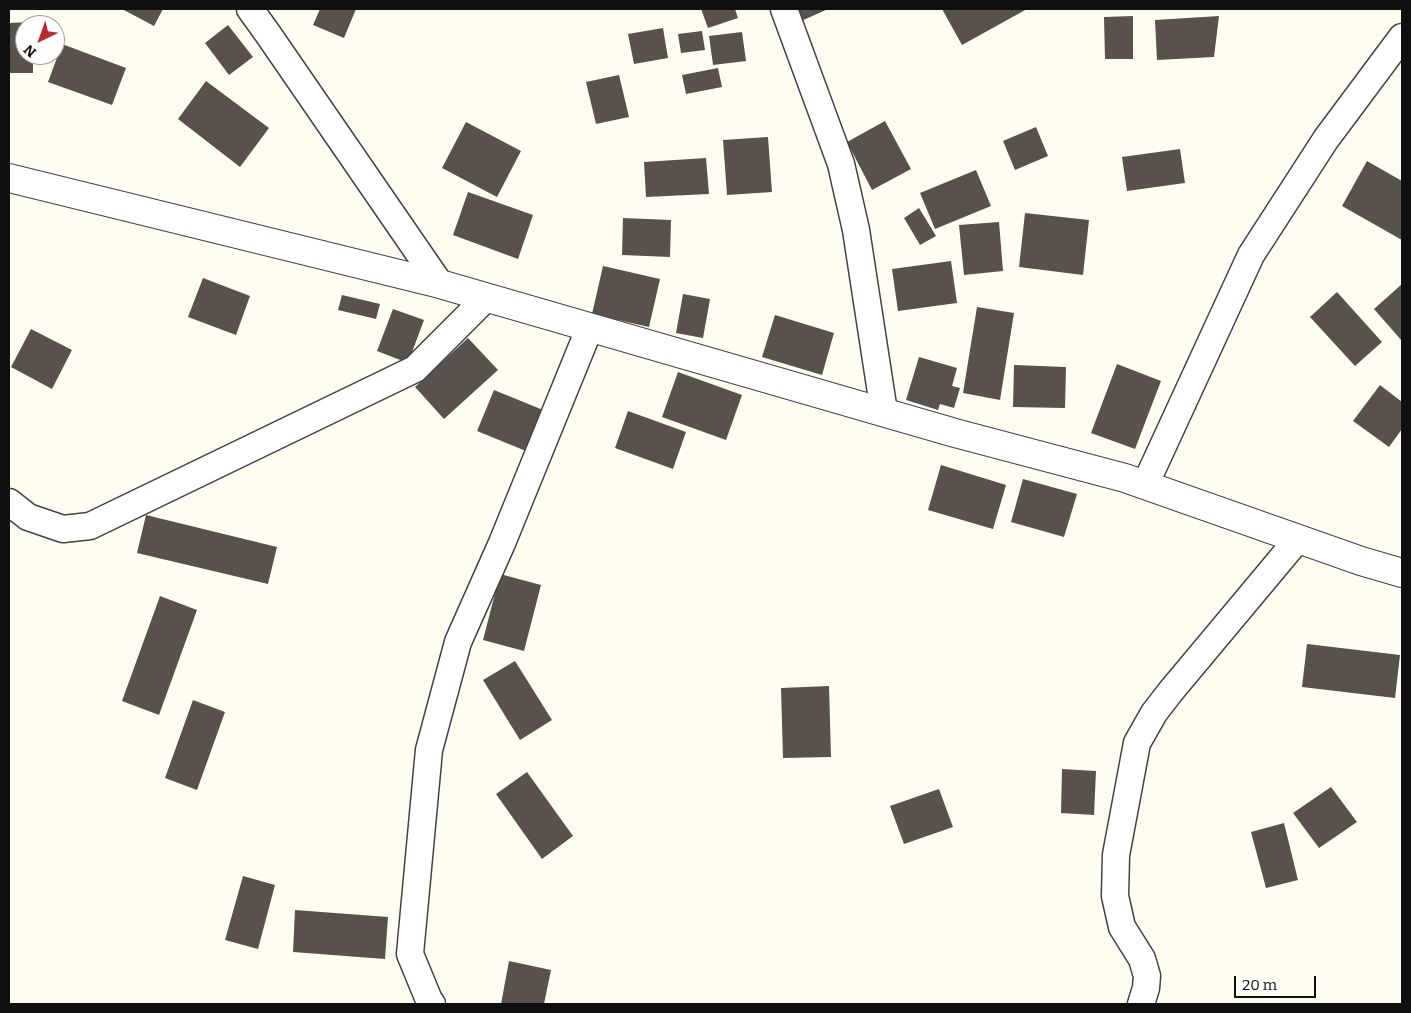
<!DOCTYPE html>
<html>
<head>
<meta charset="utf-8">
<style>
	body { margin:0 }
	#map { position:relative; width:1411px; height:1013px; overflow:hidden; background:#fffdf2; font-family:Bitter,serif }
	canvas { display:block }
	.frame { position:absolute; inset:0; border:10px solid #0f0f0f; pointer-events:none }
	.north { position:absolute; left:15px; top:15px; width:50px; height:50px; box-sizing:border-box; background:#fff; border:1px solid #9f9f9f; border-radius:50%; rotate:222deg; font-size:14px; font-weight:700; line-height:20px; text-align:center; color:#0f0f0f }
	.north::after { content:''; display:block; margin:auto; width:18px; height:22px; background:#bd2a2b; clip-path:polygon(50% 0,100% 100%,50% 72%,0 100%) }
	.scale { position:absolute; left:1234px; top:976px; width:82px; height:22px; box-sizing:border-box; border:2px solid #0f0f0f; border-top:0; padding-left:6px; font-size:15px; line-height:18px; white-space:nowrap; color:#0f0f0f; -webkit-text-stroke:4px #fff; paint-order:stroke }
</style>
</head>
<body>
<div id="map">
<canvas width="1411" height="1013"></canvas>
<div class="frame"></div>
<div class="north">N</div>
<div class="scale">20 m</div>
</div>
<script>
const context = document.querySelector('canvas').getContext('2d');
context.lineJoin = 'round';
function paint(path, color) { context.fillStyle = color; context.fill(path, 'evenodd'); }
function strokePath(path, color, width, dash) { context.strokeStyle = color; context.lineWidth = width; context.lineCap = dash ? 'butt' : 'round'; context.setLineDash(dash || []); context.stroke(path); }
paint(new Path2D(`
	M122 9H163L154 26Z
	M320 9H356L344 38 313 25Z
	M701 9H735L738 18 708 28Z
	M793 9H828L799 22Z
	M942 9H1027L962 45Z
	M1133 16V59H1105L1104 17Z
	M1219 16 1214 57 1157 60 1155 20Z
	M32 22V25H25V55H33V73H9V23Z
	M228 25 253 57 229 75 205 43Z
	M663 28 668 58 634 64 628 34Z
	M702 31 705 50 681 53 678 34Z
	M742 32 746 61 713 65 709 36Z
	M62 44 126 68 112 105 48 82Z
	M718 68 722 87 686 94 682 75Z
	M619 75 629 117 596 124 586 82Z
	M206 81 269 128 240 167 178 119Z
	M885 121 911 169 872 190 847 142Z
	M466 122 521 151 497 197 442 168Z
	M1036 127 1048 156 1015 170 1003 141Z
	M768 137 772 192 727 195 723 140Z
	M1180 149 1185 183 1127 191 1122 157Z
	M706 158 709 194 646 197 644 162Z
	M1367 161 1402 181V240L1342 206Z
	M976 170 991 206 935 229 920 193Z
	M468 192 533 215 518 259 453 235Z
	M919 208 936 236 920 245 904 218Z
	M1025 213 1089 220 1083 275 1019 267Z
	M623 218 671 220 670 257 622 255Z
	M999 222 1003 271 964 275 959 225Z
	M951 261 957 303 898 311 892 269Z
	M603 266 660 279 649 327 592 314Z
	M203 278 250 296 236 335 188 317Z
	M1402 284V341L1374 309Z
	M1337 292 1382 342 1355 366 1310 317Z
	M683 294 710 299 703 338 676 333Z
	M342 295 380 304 376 319 338 310Z
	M977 307 1014 313 1000 400 963 393Z
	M393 309 424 320 408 363 377 351Z
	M775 315 834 333 822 375 762 357Z
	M31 329 72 350 52 389 11 367Z
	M468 338 498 370 444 419 415 387Z
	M919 357 957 368 952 386 960 388 954 408 940 404 938 410 906 400Z
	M1117 364 1161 381 1135 449 1091 433Z
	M1014 365 1066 367 1065 408 1013 407Z
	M678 372 742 395 726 440 662 417Z
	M1380 385 1402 402V429L1389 447 1353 421Z
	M494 390 543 410 526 451 477 431Z
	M628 411 686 432 673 469 615 448Z
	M941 465 1006 485 993 529 928 510Z
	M1023 479 1077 494 1064 537 1011 522Z
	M146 515 277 547 268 584 137 553Z
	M500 574 541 585 524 651 483 640Z
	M160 596 197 610 159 715 122 701Z
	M1307 644 1400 655 1395 698 1302 687Z
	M515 661 552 720 520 740 483 680Z
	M829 686 831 757 783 758 781 688Z
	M193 700 225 712 197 790 165 778Z
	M1062 769 1096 771 1094 815 1061 813Z
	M527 772 573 836 542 859 496 794Z
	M1331 787 1357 822 1319 848 1293 813Z
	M939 789 953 827 904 844 890 806Z
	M1284 823 1298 880 1266 888 1251 832Z
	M243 876 275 885 258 949 225 940Z
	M295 910 388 917 385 959 293 952Z
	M509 961 551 970 544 1004H501Z`), '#58514c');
const minor = new Path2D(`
	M250 9 268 34 440 284
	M784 9 841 164 856 230 884 412
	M1145 485 1251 255 1326 139 1402 37
	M9 502 28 517 63 529 90 526 415 369 486 298
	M432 1004 429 1000 410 954 429 750 458 642 502 543 590 327
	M1141 1004 1146 988 1147 976 1142 959 1122 927 1115 896 1116 855 1137 743 1154 713 1171 691 1298 539`);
const tertiary = new Path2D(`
	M9 178 440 284 955 433 1125 478 1361 561 1402 573`);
strokePath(minor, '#424242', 29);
strokePath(tertiary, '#424242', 30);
strokePath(minor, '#fff', 26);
strokePath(tertiary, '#fff', 28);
</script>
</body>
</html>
